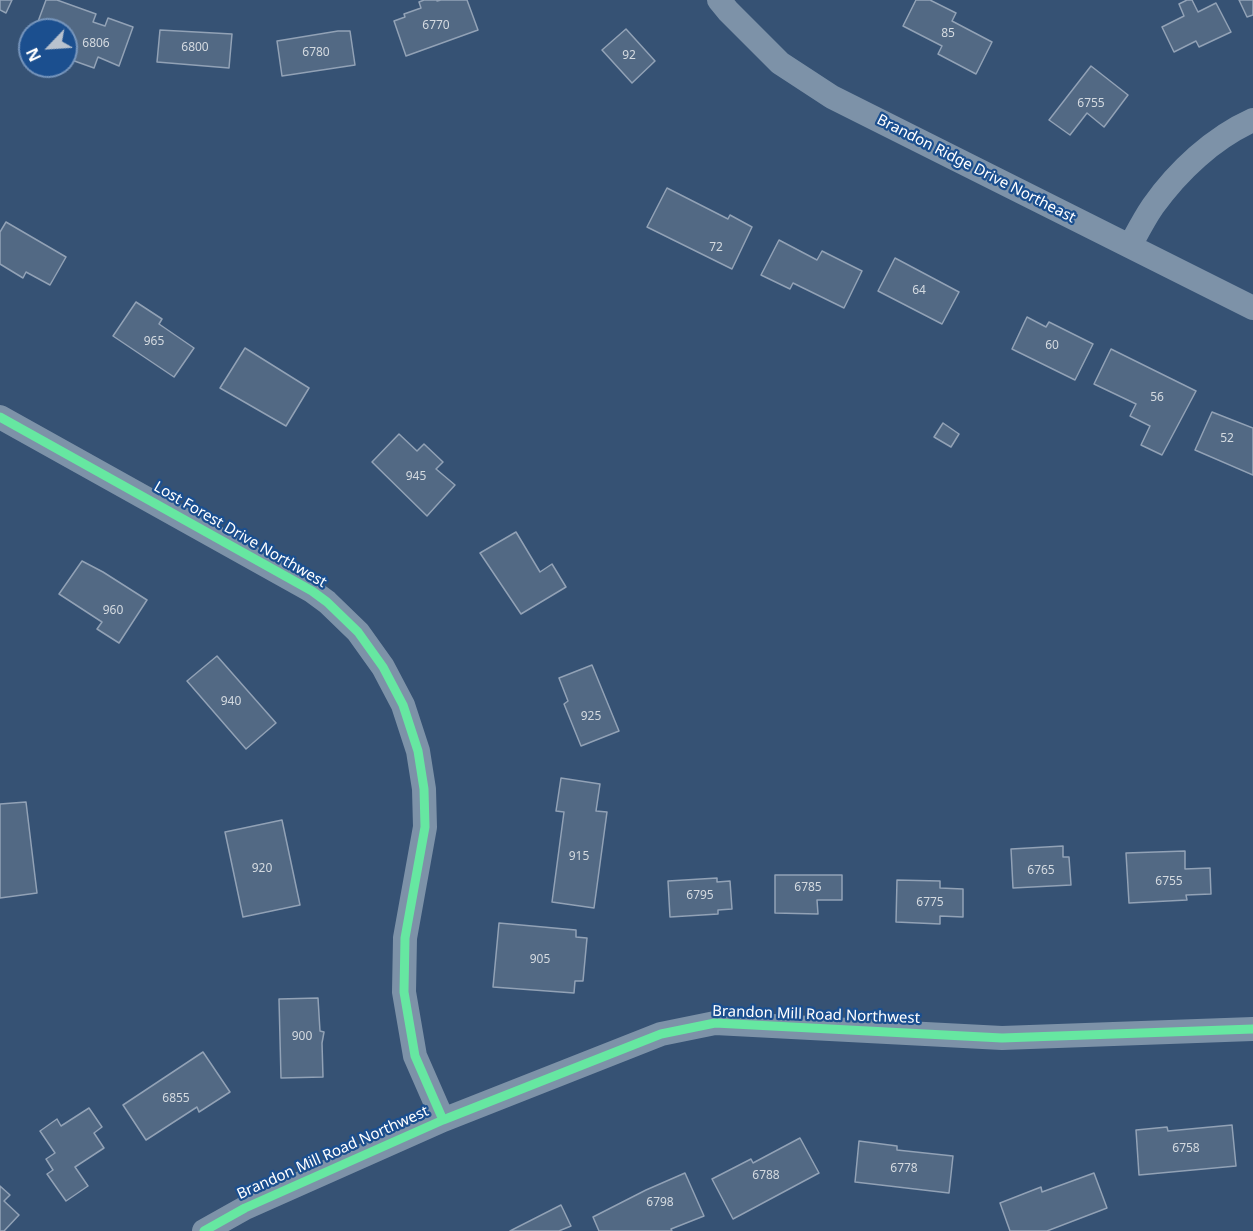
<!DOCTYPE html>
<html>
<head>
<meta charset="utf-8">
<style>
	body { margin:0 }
	#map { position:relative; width:1253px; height:1231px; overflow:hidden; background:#365274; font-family:"Noto Sans",sans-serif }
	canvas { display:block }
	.north { position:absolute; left:18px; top:18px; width:60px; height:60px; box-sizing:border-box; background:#1b4f8f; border:2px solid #7695bc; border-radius:50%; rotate:245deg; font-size:16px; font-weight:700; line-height:24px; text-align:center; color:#fff }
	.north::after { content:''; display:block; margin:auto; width:21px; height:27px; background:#b9c2ce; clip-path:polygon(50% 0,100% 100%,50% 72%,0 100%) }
</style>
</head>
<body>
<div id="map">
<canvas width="1253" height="1231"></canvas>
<div class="north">N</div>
</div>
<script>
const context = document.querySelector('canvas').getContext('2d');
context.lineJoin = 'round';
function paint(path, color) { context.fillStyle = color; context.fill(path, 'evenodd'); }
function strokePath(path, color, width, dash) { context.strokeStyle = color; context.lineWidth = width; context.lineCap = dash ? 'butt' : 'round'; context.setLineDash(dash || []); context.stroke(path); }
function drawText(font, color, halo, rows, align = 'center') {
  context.font = font + ' "Noto Sans",sans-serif'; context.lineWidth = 4.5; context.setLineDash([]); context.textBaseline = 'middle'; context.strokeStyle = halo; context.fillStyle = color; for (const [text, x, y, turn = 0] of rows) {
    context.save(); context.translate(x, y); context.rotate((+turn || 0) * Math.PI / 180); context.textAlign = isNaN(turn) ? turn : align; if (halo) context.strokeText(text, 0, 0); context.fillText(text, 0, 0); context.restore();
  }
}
const building = new Path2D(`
	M0 0H12L6 13 0 10Z
	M46 0H57L96 14 93 22 105 26 108 18 133 27 119 66 98 57 94 68 66 58V30H45L36 27Z
	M424 0H437V1L441 0H467L478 30 406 56 394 21 405 17 404 14 421 8 419 2Z
	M916 0H930L956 13 952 21 992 42 976 74 938 54 942 46 903 26Z
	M1187 0H1192L1198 12 1216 3 1231 32 1199 47 1196 41 1174 52 1162 27 1184 16 1179 4Z
	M1239 0H1253V15L1247 17Z
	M626 29 655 61 632 83 602 50Z
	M160 30 232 34 229 68 157 62Z
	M338 31H350L355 65 282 76 277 41Z
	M1091 66 1128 95 1104 127 1087 113 1070 135 1049 120Z
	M667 188 728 219 730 215 752 227 732 269 647 227Z
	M6 222 66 257 50 285 26 272 23 278 0 264V232Z
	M779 240 817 260 822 251 862 271 844 308 793 283 790 289 761 275Z
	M895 258 959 292 942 324 878 291Z
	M136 302 162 319 159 324 194 348 174 377 113 336Z
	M1027 317 1046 327 1049 322 1093 344 1075 380 1012 349Z
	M245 348 309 388 286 426 220 388Z
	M1111 349 1196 391 1162 455 1141 445 1150 426 1130 416 1136 404 1094 384Z
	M1212 412 1253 428V475L1195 450Z
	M943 423 959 434 951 447 934 437Z
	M399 434 417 451 424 444 443 462 436 469 455 485 427 516 372 462Z
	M516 532 540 572 552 564 566 587 521 614 480 553Z
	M82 561 103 572 147 600 119 643 97 629 102 622 59 594Z
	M217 656 276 723 246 749 187 681Z
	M592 665 619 731 581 746 564 704 568 701 559 678Z
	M561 778 600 784 596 811 607 812 594 908 552 902 564 812 556 811Z
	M26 802 37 893 0 898V804Z
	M282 820 300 905 243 917 225 832Z
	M1063 846V857H1069L1071 885 1013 888 1011 849Z
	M1185 851V869L1210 868 1211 894 1186 895 1187 900 1129 903 1126 853Z
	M775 875H842V900H817L818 914 775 913Z
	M717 878V882L730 881 732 909 718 910V914L670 917 668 881Z
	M897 880 940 881V888L963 889V917L940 916V924L896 922Z
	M499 923 576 930V937L587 938 583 981H575L574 993 493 987Z
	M318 998 320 1031 324 1032 322 1043 323 1077 281 1078 279 999Z
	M203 1052 230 1092 199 1112 197 1107 146 1140 123 1105Z
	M89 1108 102 1127 94 1133 104 1148 75 1167 88 1186 66 1201 47 1174 53 1170 46 1159 55 1153 40 1131 57 1119 61 1126Z
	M1232 1125 1236 1166 1139 1175 1136 1130 1167 1127 1168 1131Z
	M800 1138 819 1173 733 1219 712 1179 751 1159 753 1163Z
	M859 1141 897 1146V1150L953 1156 949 1193 855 1182Z
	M685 1173 704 1216 671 1229 672 1231H599L593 1217 646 1190Z
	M1094 1173 1107 1208 1047 1231H1010L1000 1203 1041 1187 1042 1192Z
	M0 1186 10 1195 4 1201 19 1215 4 1231H0Z
	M561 1205 571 1226 559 1231H510Z`);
paint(building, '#526984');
strokePath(building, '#92a2b6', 1.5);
strokePath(new Path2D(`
	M719 0 728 11 780 63 832 97 1253 308
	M1130 246C1137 233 1144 219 1153 206 1178 171 1213 138 1253 120
	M0 417 312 591 327 602 358 632 383 667 403 705 418 751 424 789 425 827 405 938 404 992 415 1056 443 1120
	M204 1231 245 1208 443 1120 661 1034 715 1023 1002 1038 1253 1029`), '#7d92a8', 24);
strokePath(new Path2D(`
	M0 417 312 591 327 602 358 632 383 667 403 705 418 751 424 789 425 827 405 938 404 992 415 1056 443 1120
	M204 1231 245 1208 443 1120 661 1034 715 1023 1002 1038 1253 1029`), '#66e7a1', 9);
drawText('12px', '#d4dae0', null, [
	["6770",436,26],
	["85",948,34],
	["6806",96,44],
	["6800",195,48],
	["6780",316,53],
	["92",629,56],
	["6755",1091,104],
	["72",716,248],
	["64",919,291],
	["965",154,342],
	["60",1052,346],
	["56",1157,398],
	["52",1227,439],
	["945",416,477],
	["960",113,611],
	["940",231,702],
	["925",591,717],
	["915",579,857],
	["920",262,869],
	["6765",1041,871],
	["6755",1169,882],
	["6785",808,888],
	["6795",700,896],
	["6775",930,903],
	["905",540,960],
	["900",302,1037],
	["6855",176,1099],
	["6758",1186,1149],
	["6778",904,1169],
	["6788",766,1176],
	["6798",660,1203]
]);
drawText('15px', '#fff', '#1b4f8f', [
	["Brandon Ridge Drive Northeast",976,169,27],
	["Lost Forest Drive Northwest",240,535,30],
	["Brandon Mill Road Northwest",816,1015,2],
	["Brandon Mill Road Northwest",333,1153,-24]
]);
</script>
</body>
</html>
